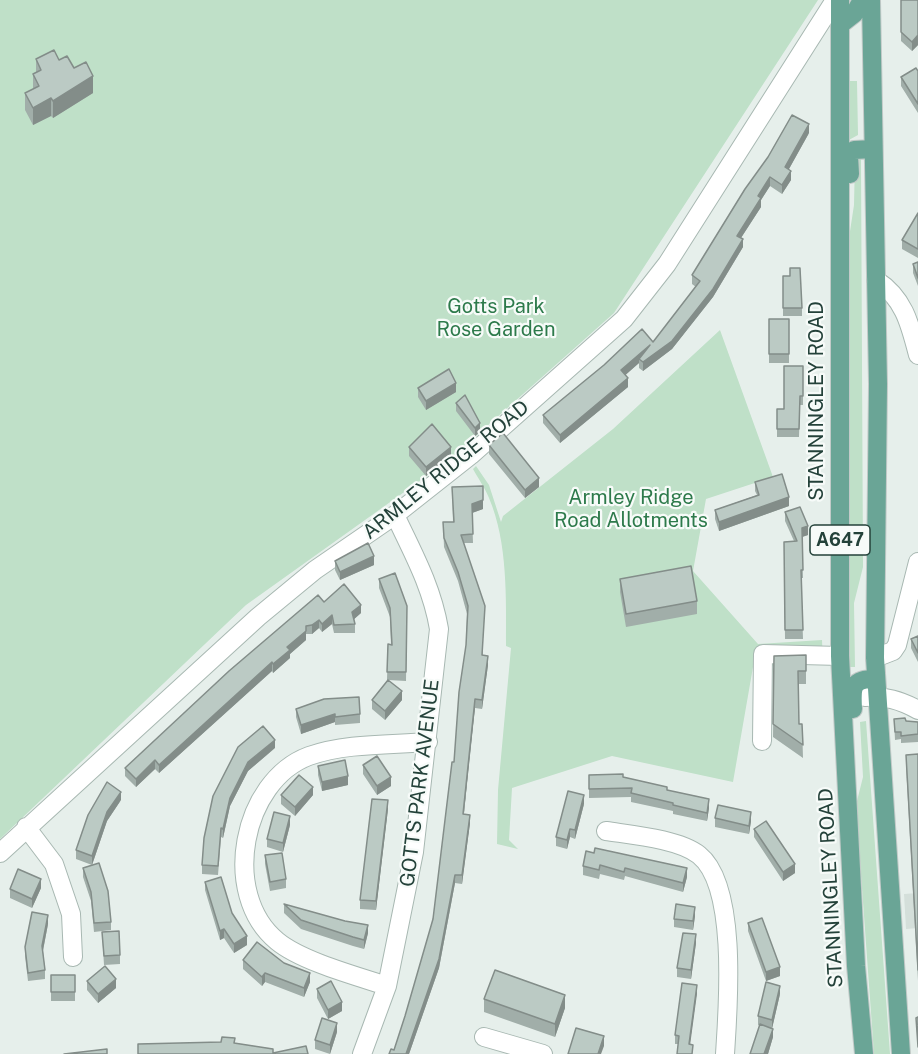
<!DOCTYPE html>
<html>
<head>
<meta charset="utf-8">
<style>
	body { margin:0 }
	canvas { display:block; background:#e6efeb }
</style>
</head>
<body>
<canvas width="918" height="1054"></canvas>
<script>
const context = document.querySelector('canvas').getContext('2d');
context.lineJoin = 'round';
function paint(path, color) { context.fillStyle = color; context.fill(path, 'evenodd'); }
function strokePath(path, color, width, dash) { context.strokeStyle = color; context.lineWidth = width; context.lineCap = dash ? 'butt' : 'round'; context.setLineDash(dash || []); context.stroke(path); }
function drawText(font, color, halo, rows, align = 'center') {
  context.font = font + ' "Public Sans",sans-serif'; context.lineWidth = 4.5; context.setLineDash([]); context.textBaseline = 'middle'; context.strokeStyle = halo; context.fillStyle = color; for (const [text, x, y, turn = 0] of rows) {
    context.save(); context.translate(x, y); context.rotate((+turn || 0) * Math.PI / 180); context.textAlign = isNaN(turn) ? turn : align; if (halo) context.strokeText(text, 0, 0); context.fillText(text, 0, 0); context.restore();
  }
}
paint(new Path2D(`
	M918 893V928L906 929 904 894Z`), '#d4dfda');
paint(new Path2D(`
	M0 0H818L614 313 449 460 246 605 0 839Z
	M849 81H857L858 135 847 141Z
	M855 159H861L863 567 854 603 855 667H848L847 251 854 205Z
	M720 330 773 477 706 499 693 571 758 644 822 640 823 663 753 667 733 782 612 756 512 788 509 840 518 849 497 844 498 790 511 648 506 646C506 598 508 543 489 498 485 488 478 478 473 469L476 466 489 485 501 522 503 516 613 429Z
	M866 721 890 1054H874L856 805 863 777 860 722Z`), '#bfe0c8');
const minor = new Path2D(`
	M876 280C904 298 910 324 918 355
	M875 658 893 651 897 645 918 562
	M865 697C885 696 900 700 918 710
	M762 741 763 654 840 656
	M26 827 54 864 71 914 73 957
	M606 831C632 835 679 839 699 855 738 886 728 1008 725 1054
	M0 853 258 617 315 570 395 515 471 455 624 319 667 264 835 0
	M387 986C356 976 301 961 277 941 220 894 242 781 309 756 346 743 390 745 428 742
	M484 1037 543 1054
	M362 1054 387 986 414 852 439 629C432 587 413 553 395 515`);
const major = new Path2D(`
	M840 0V656L856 966 864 1054
	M871 0 878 384 875 658 901 1054
	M840 25 854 14 862 0
	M850 174 849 156 854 150 873 149
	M853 709C852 687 851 679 876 679`);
strokePath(minor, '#a8b8b2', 20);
strokePath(major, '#c2cac8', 20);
strokePath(minor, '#fff', 18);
strokePath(major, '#6aa596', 18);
paint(new Path2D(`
	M901 0H918V45L912 51 901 41Z
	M36 59 59 60 74 68 93 93 53 118 51 116 33 125 25 110V93L33 89V74L36 72Z
	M918 71V113L901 86V77Z
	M809 133 789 169 791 180 782 194 770 186 761 200V207L741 238 743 247 713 297 672 349 643 371 639 368V363L625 375 628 387 560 443 543 423V415L653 342 696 287 692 284V275L745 189Z
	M918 213V258L902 249V240Z
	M918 262V286L913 273V264Z
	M783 276H790L802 308V316H783Z
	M769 319H789V363H769Z
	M803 366V405H800L799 437H777V409H784Z
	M418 388 456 392 426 410 418 397Z
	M456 403 480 432 475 436 456 411Z
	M489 445 539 487 525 498 489 454Z
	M409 447 451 455 426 476 409 456Z
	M755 482 789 506 719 531 715 519V510L757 495 755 491Z
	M452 487 483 509 472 513 473 543H464L483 655 488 665 482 709 475 708 469 761 464 814 470 823 462 884 455 883 439 968 409 1054H389L394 1050 405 1016 433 919 454 762 466 645 467 614 458 581 444 547 443 522H453Z
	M785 512 808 535 802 537 803 578H801L803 639H785L784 542 794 541 785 521Z
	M335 561 374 565 340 580 335 570Z
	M379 579 407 606 406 681 388 680 402 700 385 720 372 709V700L388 680H387L388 644 391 645 390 617 379 588Z
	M620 579 697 601V614L626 627 620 592Z
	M324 602 361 613 354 619 355 624V633H334L332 624 322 632 319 628 312 634H306V640L290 654V658L273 673 272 671 159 773 155 769 136 787 125 776V768Z
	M918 636V662L911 648V639Z
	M806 655V684H798L799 724H802L803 758 773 737 774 656Z
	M296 709 360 714V723L335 725V722L301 734 296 717Z
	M894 719 918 722V742L901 743V739L895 740Z
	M275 748 248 771 230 806 223 838 221 837 218 875 202 874V865L213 796Z
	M918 754V981L906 766V755Z
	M363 765 391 786 377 795 363 774Z
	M318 766 348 785 322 791 318 775Z
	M589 775 623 777 667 790 709 808 707 821 673 814V811L631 802V797L589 798Z
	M281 795H313L295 816 281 804Z
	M121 800 107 821 92 865 76 859V850Z
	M584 804 575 839 570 837 567 849 556 846V837Z
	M388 809 376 910 360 909V900Z
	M715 818 751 821 749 834 715 827Z
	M290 825 283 852 267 847V839Z
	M754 829 795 873 783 881 754 837Z
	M586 851 687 877 683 892 625 876 624 880 600 874 599 879 583 875V866Z
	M265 855 286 879V888L270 891 265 864Z
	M83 868 111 922V930L94 932 91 901 83 877Z
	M205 882 232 913 247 945 234 953 224 938 220 940 205 890Z
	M41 888 32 908 10 898V889Z
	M284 904 368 933 364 949 353 946 301 929 284 913Z
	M695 916 693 930 674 927V919Z
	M748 923 780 976 766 981 748 931Z
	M48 924 43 951 45 970V979L28 981 25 956V947Z
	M102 932 120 955V964L104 965Z
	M696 943 691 979 677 977V968Z
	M243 960 284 963 310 982 304 997 265 982 262 986 243 969Z
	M51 975H75V1001H51Z
	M87 981 116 988 98 1003 87 990Z
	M317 989 342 1011 328 1019 317 998Z
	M697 994 678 1044H675V1035Z
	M780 994 772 1028 773 1037 768 1054H750L760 1026 758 1025V1016Z
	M484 999 565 1008 555 1037 484 1012Z
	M337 1032 330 1054 315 1049V1040Z`), '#a1aea9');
paint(new Path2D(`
	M918 35V45L912 51V42Z
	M93 76V93L53 118V101Z
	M51 98V116L33 125V108Z
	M809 124V133L785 176V167Z
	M791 171V180L782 194V185Z
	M770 177V186L761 200V207L737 244V236L758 196Z
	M743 239V247L713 297 672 349 643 371V362Z
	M650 345 639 359V363L621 379V370Z
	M628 378V387L560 443V435Z
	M456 383V392L426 410V401Z
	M480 423V432L475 436V428Z
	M451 447V455L426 476V467Z
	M539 478V487L525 498V490Z
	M789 497V506L719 531V522Z
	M483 500V509L472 513V504Z
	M808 526V535L802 537V528Z
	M374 556V565L340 580V572Z
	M361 605V613L352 621V612Z
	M332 615V624L322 632V624Z
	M319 620V628L312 634V625Z
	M306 631V640L290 654V658L273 673V664L287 647Z
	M488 656V665L482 709V700Z
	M272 662V671L159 773V765Z
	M402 691V700L385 720V711Z
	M475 699V708L463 822 469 752Z
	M335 714V722L301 734V725Z
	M275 740V748L248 771 230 806 223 838V829L230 798 248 762Z
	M155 760V769L136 787V779Z
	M348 776V785L322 791V782Z
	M391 777V786L377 795V786Z
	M313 787V795L295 816V807Z
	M121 792V800L107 821 92 865V856L107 812Z
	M584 795V804L575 839V830Z
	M709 799V808L707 821V813Z
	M388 800V809L376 910V901Z
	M751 812V821L749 834V826Z
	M470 815V823L462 884V875Z
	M290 816V825L283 852V843Z
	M570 829V837L567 849V840Z
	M795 864V873L783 881V872Z
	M687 868V877L683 892V883Z
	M455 875V883L439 968 409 1054H406Z
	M41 879V888L32 908V899Z
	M695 907V916L693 930V921Z
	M48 915V924L42 955V946Z
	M368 925V933L364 949V940Z
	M224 929V938L220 940V931Z
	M696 934V943L691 979V970Z
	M247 936V945L234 953V944Z
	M780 967V976L766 981V972Z
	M265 973V982L262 986V977Z
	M310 973V982L304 997V988Z
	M116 979V988L98 1003V994Z
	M697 985V994L689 1053V1044Z
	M780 986V994L772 1029V1020Z
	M565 995V1008L555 1037V1024Z
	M342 1002V1011L328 1019V1010Z
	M337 1023V1032L330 1054V1045Z
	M773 1029V1037L768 1054H764Z
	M604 1036V1046L601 1054H598Z`), '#838d89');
const building = new Path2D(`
	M901 0H918V35L912 42 901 32Z
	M54 50 59 60 67 56 74 68 86 62 93 76 53 101 51 98 33 108 25 93 39 86 33 74 41 70 36 59Z
	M916 68 918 71V104L901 77Z
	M792 115 809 124 785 167 791 171 782 185 770 177 758 196 761 198 737 236 743 239 713 289 672 341 643 362 639 359 650 345 621 370 628 378 560 435 543 415 604 365 642 329 653 342 700 281 692 275 745 189 768 157Z
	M918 213V249L902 240Z
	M918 262V278L913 264Z
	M790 268H800L802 308H783V276H790Z
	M769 319H789V354H769Z
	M784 366H803V396H800L799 429H777V409H784Z
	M449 369 456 383 426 401 418 388Z
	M465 395 480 423 475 428 456 403Z
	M432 424 451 447 426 467 409 447Z
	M503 433 539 478 525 490 489 445Z
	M782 474 789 497 719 522 715 510 759 495 755 482Z
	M483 486V500L472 504 473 534 461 535 485 606 482 655 488 656 482 700 475 699 463 814 470 815 462 875H455L439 959 406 1054H389L391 1049 394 1050 405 1016 433 919 452 762H454L459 692 466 645 468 606 458 572 444 538 443 522H454L452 487Z
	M800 507 808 526 802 528 803 570H801L803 630H785L784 542 797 541 785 512Z
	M368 543 374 556 340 572 335 561Z
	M691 566 697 601 626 614 620 579Z
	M395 573 407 606 406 672H387L388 644 392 645 390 608 379 579Z
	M344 584 361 605 352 612 355 624 334 625 332 615 322 624 319 620 312 625 306 626V631L287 647 290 650 273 664 272 662 159 765 155 760 136 779 125 768 229 671 318 595 324 602Z
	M918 636V653L911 639Z
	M806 655V671H798L799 724H802L803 745 773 724 774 656Z
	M388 680 402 691 385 711 372 700Z
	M359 697 360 714 335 717V714L301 725 296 709 324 699Z
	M905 718 906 721 918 722V734L901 736V732H895L894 719Z
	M263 726 275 740 248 762 230 798 223 829 221 828 218 866 202 865 204 838 213 796 238 747Z
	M918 754V970L906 755Z
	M377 756 391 777 377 786 363 765Z
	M345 760 348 776 322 782 318 766Z
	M623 774V777L667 787V790L709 799 707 813 673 805V803L631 793 632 788 589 789V775Z
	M299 775 313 787 295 807 281 795Z
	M107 782 121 792 107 812 92 856 76 850 88 815Z
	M568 791 584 795 575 830 570 829 567 840 556 837Z
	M372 799 388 800 376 901 360 900Z
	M718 805 751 812 749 826 715 818Z
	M274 812 290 816 283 843 267 839Z
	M766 821 795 864 783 872 754 829Z
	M595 848 687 868 683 883 625 868 624 872 600 865 599 870 583 866 586 851 594 853Z
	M282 853 286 879 270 882 265 855Z
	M99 863 108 891 111 922 94 923 91 892 83 868Z
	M18 869 41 879 32 899 10 889Z
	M221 877 232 913 247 936 234 944 224 929 220 931 205 882Z
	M284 904 345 921 368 925 364 940 353 937 301 920Z
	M676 904 695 907 693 921 674 919Z
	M32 912 48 915 42 946 45 970 28 973 25 947Z
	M762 918 780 967 766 972 748 923Z
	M119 931 120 955 104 956 102 932Z
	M683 933 696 934 691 970 677 968Z
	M257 942 284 963 310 973 304 988 265 973 262 977 243 960Z
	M105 966 116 979 98 994 87 981Z
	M495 970 565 995 555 1024 484 999Z
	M51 975H75V992H51Z
	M331 981 342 1002 328 1010 317 989Z
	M766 982 780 986 772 1020 758 1016Z
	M682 983 697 985 689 1044 693 1045 692 1054H677L679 1036 675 1035Z
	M918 1017V1047L916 1018Z
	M322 1018 337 1023 330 1045 315 1040Z
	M760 1024 773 1029 764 1054H750Z
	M576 1028 604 1036 598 1054H568Z
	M222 1037 235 1038 234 1043 273 1049V1053L306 1046 308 1054H138V1044L221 1042Z
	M107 1049V1054H64Z`);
paint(building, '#bbcac4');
strokePath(building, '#838d89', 1.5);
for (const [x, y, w] of [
	[840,540,60]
]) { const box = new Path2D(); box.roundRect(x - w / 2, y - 15, w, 30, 4.5); context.fillStyle = '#f7fbf9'; context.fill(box); strokePath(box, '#24423a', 1.5); }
drawText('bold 18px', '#24423a', null, [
	["A647",840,540]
]);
drawText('20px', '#2d7a4b', '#f7fbf9', [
	["Gotts Park",496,307],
	["Rose Garden",496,330],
	["Armley Ridge",631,498],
	["Road Allotments",631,521]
]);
drawText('20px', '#24423a', '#f7fbf9', [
	["STANNINGLEY ROAD",817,401,-90],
	["ARMLEY RIDGE ROAD",446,470,-39],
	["GOTTS PARK AVENUE",420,783,-83],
	["STANNINGLEY ROAD",831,888,-93]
]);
</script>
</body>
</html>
